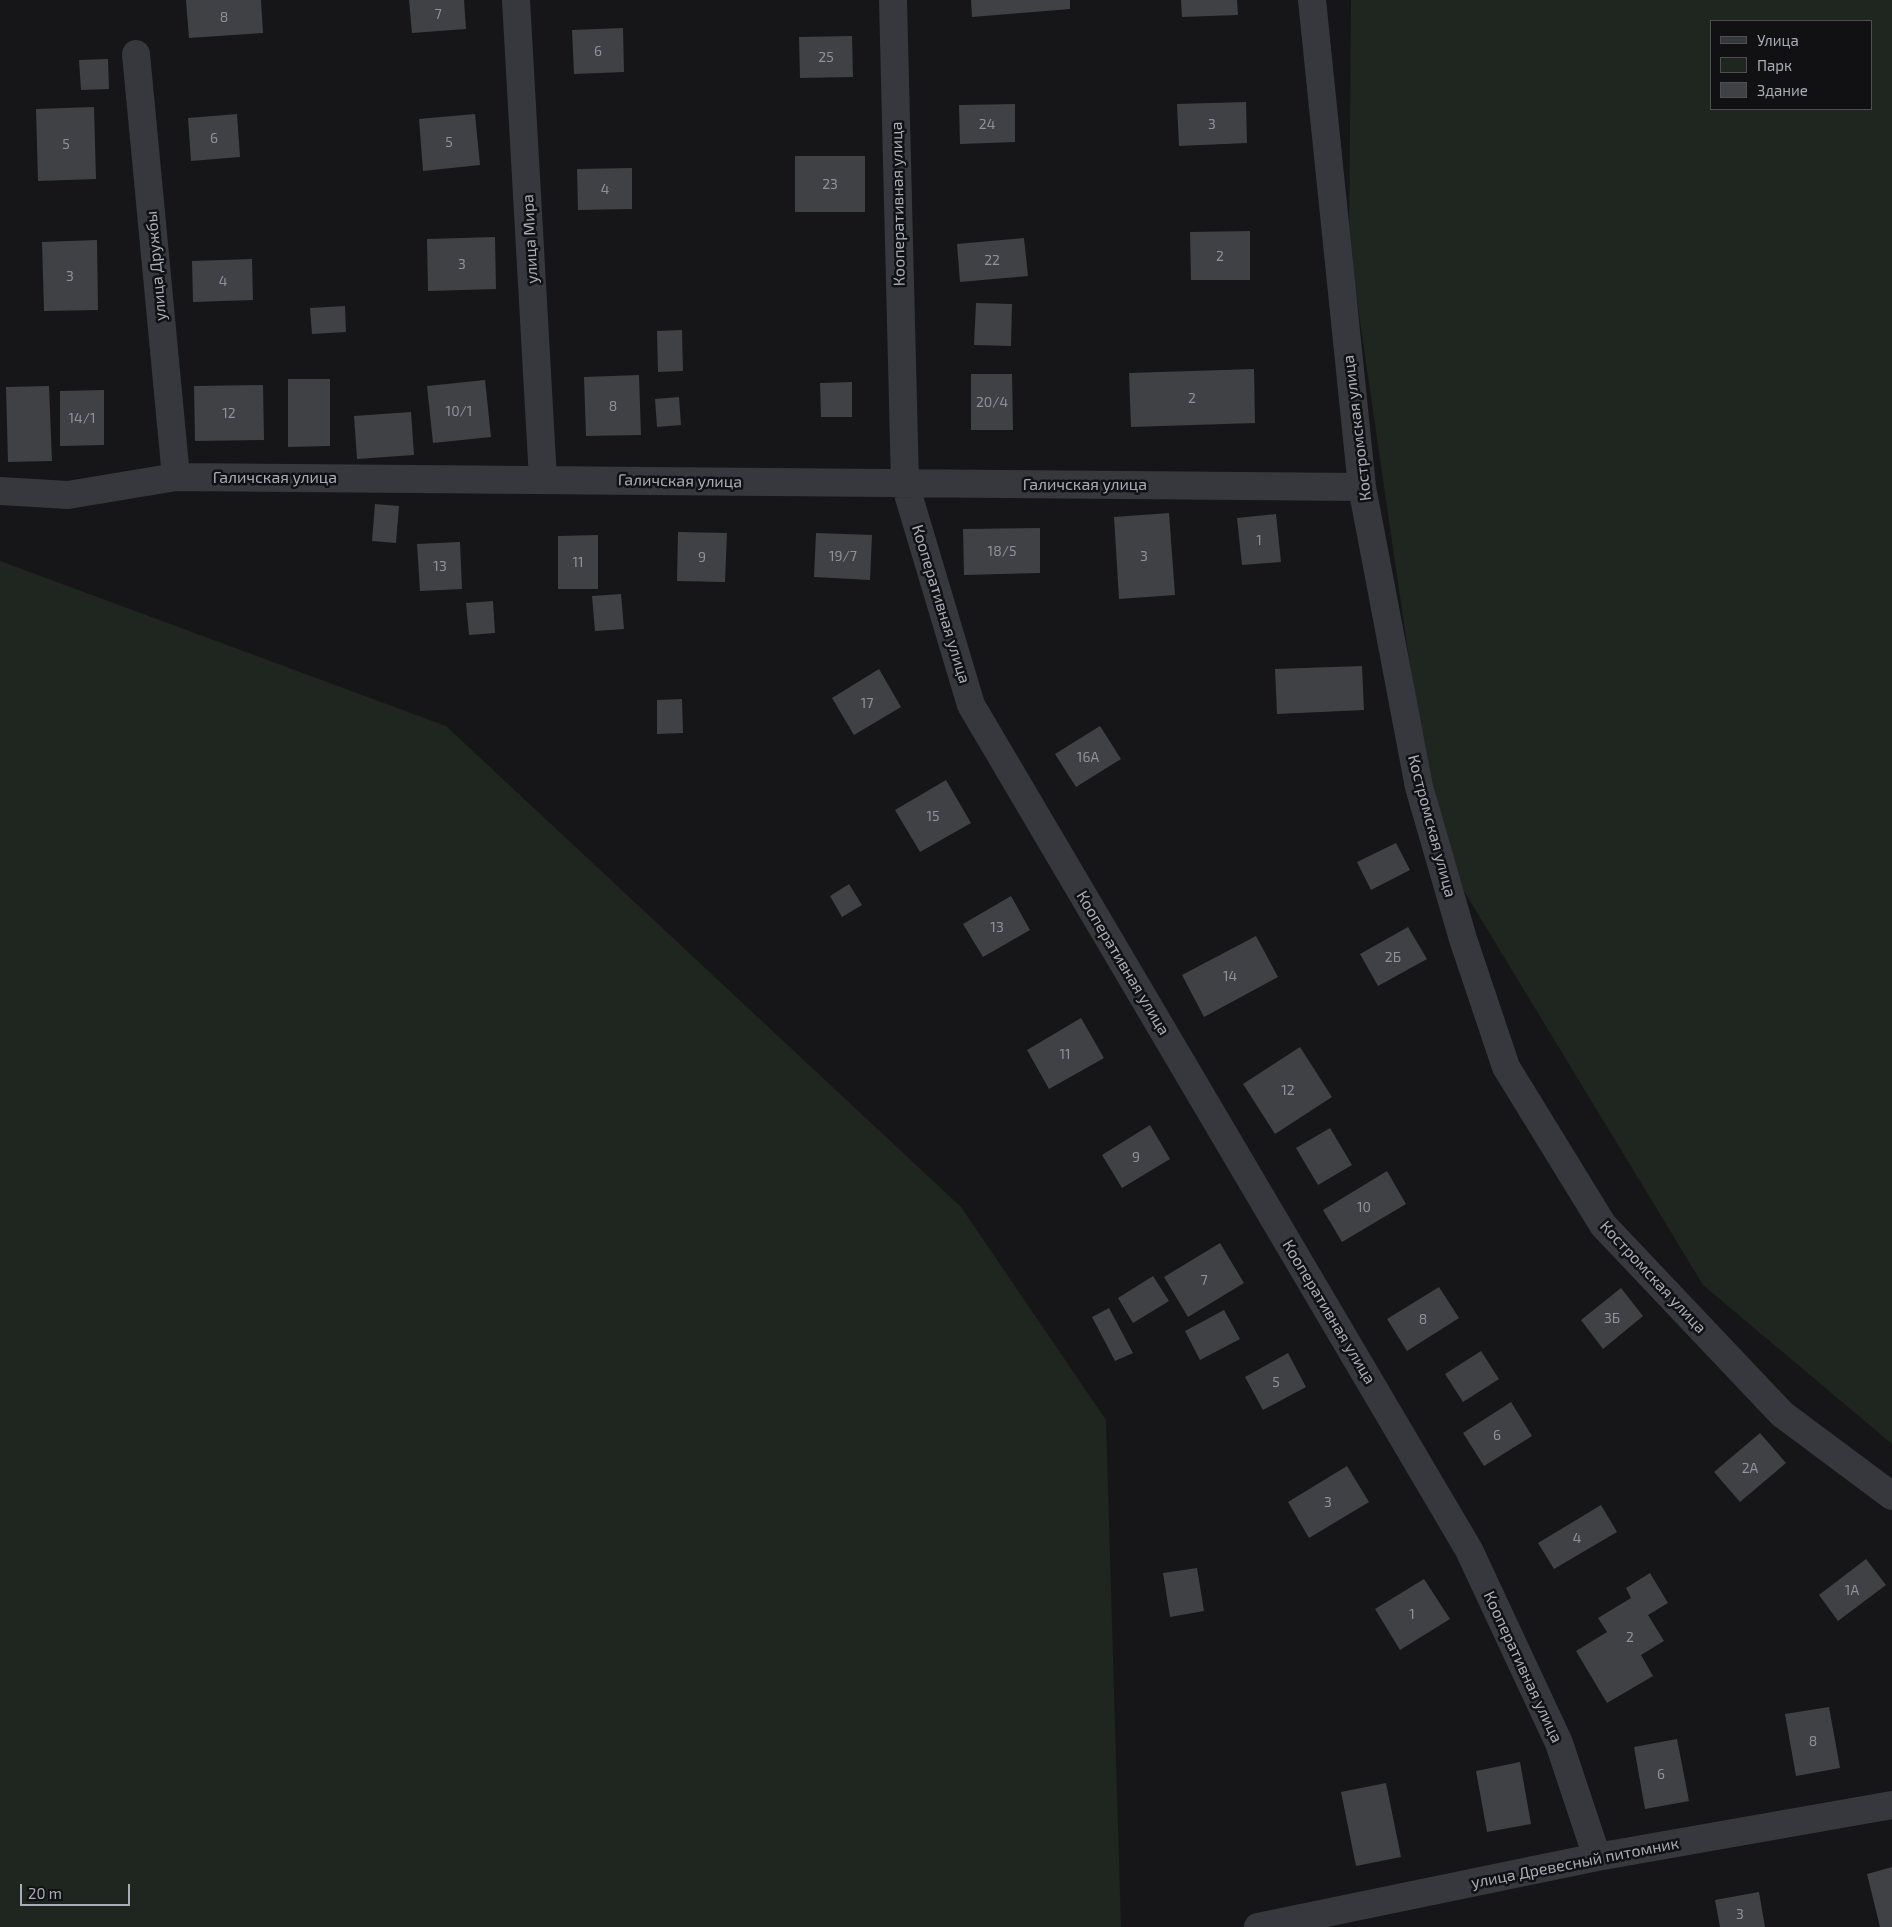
<!DOCTYPE html>
<html>
<head>
<meta charset="utf-8">
<style>
	body { margin:0 }
	#map { position:relative; width:1892px; height:1927px; overflow:hidden; background:#161618; font-family:"Exo 2",sans-serif }
	canvas { display:block }
	.legend { position:absolute; left:1710px; top:20px; width:162px; height:90px; box-sizing:border-box; background:#111113; border:1px solid #4d4f55; margin:0; padding:6px 9px; list-style:none; font-size:15px; color:#a8adb8 }
	.legend li { display:flex; align-items:center; gap:10px; height:25px }
	.legend b { width:25px; border:1px solid #4d4f55 }
	.scale { position:absolute; left:20px; top:1884px; width:110px; height:22px; box-sizing:border-box; border:2px solid #a8adb8; border-top:0; padding-left:6px; font-size:15px; line-height:18px; white-space:nowrap; color:#a8adb8; -webkit-text-stroke:4px #111113; paint-order:stroke }
</style>
</head>
<body>
<div id="map">
<canvas width="1892" height="1927"></canvas>
<ul class="legend">
<li><b style="height:6px;background:#37383d"></b>Улица</li>
<li><b style="height:14px;background:#1e261f"></b>Парк</li>
<li><b style="height:14px;background:#404145"></b>Здание</li>
</ul>
<div class="scale">20 m</div>
</div>
<script>
const context = document.querySelector('canvas').getContext('2d');
context.lineJoin = 'round';
function paint(path, color) { context.fillStyle = color; context.fill(path, 'evenodd'); }
function strokePath(path, color, width, dash) { context.strokeStyle = color; context.lineWidth = width; context.lineCap = dash ? 'butt' : 'round'; context.setLineDash(dash || []); context.stroke(path); }
function drawText(font, color, halo, rows, align = 'center') {
  context.font = font + ' "Exo 2",sans-serif'; context.lineWidth = 5; context.setLineDash([]); context.textBaseline = 'middle'; context.strokeStyle = halo; context.fillStyle = color; for (const [text, x, y, turn = 0] of rows) {
    context.save(); context.translate(x, y); context.rotate((+turn || 0) * Math.PI / 180); context.textAlign = isNaN(turn) ? turn : align; if (halo) context.strokeText(text, 0, 0); context.fillText(text, 0, 0); context.restore();
  }
}
paint(new Path2D(`
	M1351 0H1892V1444L1703 1285 1436 845 1349 245ZM1711 21H1871V109H1711Z
	M0 561 446 726 961 1207 1106 1420 1121 1927H0Z`), '#1e261f');
paint(new Path2D(`
	M186 0H261L263 33 189 38Z
	M409 0H464L466 29 412 33Z
	M971 0H1070V9L972 17Z
	M1181 0H1237L1238 15 1182 17Z
	M623 28 624 72 574 74 572 30Z
	M852 36 853 77 800 78 799 37Z
	M108 59 109 89 81 90 79 60Z
	M1246 102 1247 143 1179 146 1177 104Z
	M1015 104V142L960 144 959 105Z
	M94 107 96 179 38 181 36 109Z
	M237 114 240 157 191 161 188 118Z
	M475 114 480 165 423 171 419 119Z
	M795 156H865V212H795Z
	M632 168V209L578 210 577 169Z
	M1250 231V280H1191L1190 232Z
	M495 237 496 289 428 291 427 239Z
	M1024 238 1028 276 960 282 957 244Z
	M97 240 98 310 44 311 42 242Z
	M252 259 253 300 193 302 192 261Z
	M976 303 1012 304 1011 346 974 345Z
	M345 306 346 332 312 334 310 308Z
	M682 330 683 371 658 372 657 331Z
	M1254 369 1255 423 1131 427 1129 373Z
	M971 374H1012L1013 430H971Z
	M639 375 641 435 586 436 584 377Z
	M288 379H330V446L288 447Z
	M485 380 491 437 433 443 427 386Z
	M852 382V417H821L820 383Z
	M263 385 264 440 195 441 194 386Z
	M49 386 52 461 8 462 6 387Z
	M104 390V445L60 446V391Z
	M679 397 681 425 657 427 655 399Z
	M411 412 414 455 357 459 354 416Z
	M375 504 399 506 396 543 372 541Z
	M1169 513 1175 595 1119 599 1114 517Z
	M1276 514 1281 562 1242 565 1237 518Z
	M1040 528V573L964 575 963 529Z
	M678 532 727 533 725 582 677 581Z
	M816 533 872 535 870 580 814 577Z
	M598 535V589H558V536Z
	M460 542 462 589 420 591 417 544Z
	M621 594 624 629 595 631 592 596Z
	M493 601 495 633 469 635 466 603Z
	M1362 666 1364 710 1277 714 1275 669Z
	M879 669 901 707 854 735 832 698Z
	M682 699 683 733 657 734V700Z
	M1100 726 1121 759 1076 787 1055 754Z
	M946 780 971 823 920 852 895 810Z
	M1396 843 1410 870 1371 890 1357 862Z
	M849 884 862 905 842 917 830 896Z
	M1011 896 1030 930 983 957 963 924Z
	M1408 927 1427 959 1378 986 1360 954Z
	M1256 936 1278 977 1204 1017 1182 975Z
	M1081 1018 1104 1058 1049 1089 1027 1050Z
	M1300 1047 1332 1097 1275 1134 1243 1084Z
	M1150 1125 1170 1159 1122 1188 1102 1155Z
	M1330 1128 1352 1165 1318 1185 1296 1148Z
	M1387 1171 1406 1204 1342 1242 1323 1210Z
	M1220 1243 1244 1283 1188 1317 1164 1277Z
	M1153 1276 1169 1301 1133 1323 1118 1298Z
	M1439 1287 1459 1318 1407 1351 1387 1319Z
	M1621 1288 1643 1316 1603 1349 1581 1320Z
	M1109 1308 1133 1353 1115 1361 1092 1317Z
	M1224 1310 1240 1339 1200 1360 1185 1331Z
	M1481 1351 1499 1379 1463 1402 1445 1374Z
	M1288 1353 1306 1387 1263 1410 1245 1377Z
	M1511 1402 1532 1436 1484 1466 1463 1433Z
	M1760 1433 1786 1463 1740 1502 1714 1472Z
	M1347 1466 1369 1502 1309 1538 1288 1502Z
	M1601 1505 1617 1532 1554 1569 1538 1543Z
	M1866 1559 1886 1585 1838 1621 1819 1595Z
	M1197 1568 1204 1611 1170 1617 1163 1573Z
	M1650 1573 1668 1603 1648 1615 1664 1641 1641 1655 1653 1676 1607 1703 1576 1651 1607 1632 1598 1618 1631 1598 1626 1588Z
	M1424 1579 1450 1619 1400 1650 1375 1609Z
	M1829 1707 1840 1768 1796 1776 1785 1714Z
	M1677 1739 1689 1801 1645 1809 1634 1747Z
	M1520 1762 1531 1824 1487 1832 1476 1771Z
	M1386 1783 1401 1857 1356 1866 1341 1792Z
	M1892 1867V1927H1880L1867 1874Z
	M1759 1892 1765 1927H1720L1715 1900Z`), '#404145');
strokePath(new Path2D(`
	M516 0 543 479
	M893 0 905 484 971 705 1469 1550 1559 1743 1597 1857
	M1312 0 1362 487 1419 787 1463 939 1506 1067 1603 1225 1782 1414 1892 1496
	M136 54 176 477
	M0 491 68 495 176 477 1362 487
	M1258 1927 1597 1857 1892 1805`), '#37383d', 28);
drawText('14px', '#8e929b', null, [
	["7",438,14],
	["8",224,17],
	["6",598,51],
	["25",826,57],
	["24",987,124],
	["3",1212,124],
	["6",214,138],
	["5",449,142],
	["5",66,144],
	["23",830,184],
	["4",605,189],
	["2",1220,256],
	["22",992,260],
	["3",462,264],
	["3",70,276],
	["4",223,281],
	["2",1192,398],
	["20/4",992,402],
	["8",613,406],
	["10/1",459,411],
	["12",229,413],
	["14/1",82,418],
	["1",1259,540],
	["18/5",1002,551],
	["19/7",843,556],
	["3",1144,556],
	["9",702,557],
	["11",578,562],
	["13",440,566],
	["17",867,703],
	["16А",1088,757],
	["15",933,816],
	["13",997,927],
	["2Б",1393,957],
	["14",1230,976],
	["11",1065,1054],
	["12",1288,1090],
	["9",1136,1157],
	["10",1364,1207],
	["7",1204,1280],
	["3Б",1612,1318],
	["8",1423,1319],
	["5",1276,1382],
	["6",1497,1435],
	["2А",1750,1468],
	["3",1328,1502],
	["4",1577,1538],
	["1А",1852,1590],
	["1",1412,1614],
	["2",1630,1637],
	["8",1813,1741],
	["6",1661,1774],
	["3",1740,1914]
]);
drawText('16px', '#a8adb8', '#111113', [
	["Кооперативная улица",898,204,-91],
	["улица Мира",530,239,-93],
	["улица Дружбы",156,266,-95],
	["Костромская улица",1357,428,-97],
	["Галичская улица",275,478],
	["Галичская улица",680,481,1],
	["Галичская улица",1085,485],
	["Кооперативная улица",941,604,73],
	["Костромская улица",1432,826,75],
	["Кооперативная улица",1123,963,59],
	["Костромская улица",1653,1277,47],
	["Кооперативная улица",1329,1312,59],
	["Кооперативная улица",1523,1667,65],
	["улица Древесный питомник",1575,1863,-11]
]);
</script>
</body>
</html>
